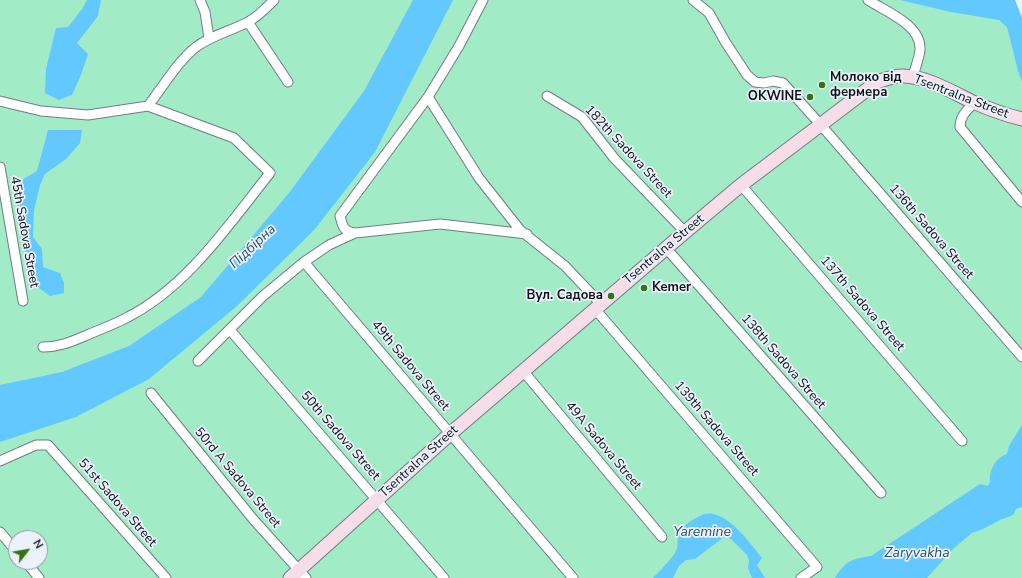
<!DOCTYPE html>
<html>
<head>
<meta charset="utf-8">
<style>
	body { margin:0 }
	#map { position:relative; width:1022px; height:578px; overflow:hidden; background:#ebf2fc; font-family:"Nunito Sans",sans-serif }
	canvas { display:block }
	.north { position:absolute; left:8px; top:530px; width:40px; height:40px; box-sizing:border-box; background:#ebf2fc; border:1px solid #93989f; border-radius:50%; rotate:59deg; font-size:11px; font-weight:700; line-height:16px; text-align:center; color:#0e1013 }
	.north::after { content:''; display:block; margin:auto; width:14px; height:18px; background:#317411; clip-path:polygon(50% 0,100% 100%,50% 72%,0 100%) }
</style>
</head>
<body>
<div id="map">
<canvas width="1022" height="578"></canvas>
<div class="north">N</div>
</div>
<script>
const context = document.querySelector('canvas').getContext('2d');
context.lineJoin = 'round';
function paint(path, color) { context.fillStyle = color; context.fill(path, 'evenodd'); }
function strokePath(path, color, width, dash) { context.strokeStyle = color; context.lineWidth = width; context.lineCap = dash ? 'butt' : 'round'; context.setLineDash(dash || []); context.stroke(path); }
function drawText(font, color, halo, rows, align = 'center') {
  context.font = font + ' "Nunito Sans",sans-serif'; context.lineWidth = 3.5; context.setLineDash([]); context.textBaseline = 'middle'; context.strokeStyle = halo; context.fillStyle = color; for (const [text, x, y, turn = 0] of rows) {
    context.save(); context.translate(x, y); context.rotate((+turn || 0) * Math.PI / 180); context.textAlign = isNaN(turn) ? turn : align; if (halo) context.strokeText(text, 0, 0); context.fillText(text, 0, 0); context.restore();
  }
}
paint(new Path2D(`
	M0 0H1015L1022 16V578H0ZM16 538H40V562H16Z`), '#a1ebc6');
paint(new Path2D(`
	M87 0H101L98 16 77 43 88 54 81 75 72 95 59 100 45 93 46 69 56 28 68 27 82 9Z
	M413 0H453L375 152 315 229 237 306 149 379 76 417 0 442V385L62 372 129 346 201 297 289 193 364 91Z
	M900 0H1015L1022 19V81L1018 71 1007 27 999 20 951 12Z
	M48 130H82L80 143 66 159 45 174 40 185 34 210 33 237 42 249 43 267 60 273 64 283V293L50 296 39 288 28 268 17 183 37 171Z
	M1022 425V507L1016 509 1013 515 1000 520 983 529 972 533 954 548 927 578H835C846 560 852 559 871 556L980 484 988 486 990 482C989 470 995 458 1007 454L1009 446Z
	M704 514C707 514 710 513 713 514 730 516 752 545 762 558L757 565 765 578H752L748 568 749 561 747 555 731 539 724 537 695 559 686 560 679 566 673 578H653C659 572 674 557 677 549 678 545 677 540 678 536 681 525 694 519 704 514Z`), '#62c8fe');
const street = new Path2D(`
	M200 0 205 12 209 38
	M693 0 709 13 726 43 747 75 755 82 764 83 773 81 783 83 820 124 1022 357
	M868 0C885 11 922 25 920 50 919 59 915 68 913 77
	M248 22 288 82
	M547 96 582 117 614 158 685 232
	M428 97 479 178 520 230 565 266 601 304
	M0 101 41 111 88 115 148 106C162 88 178 61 196 47 212 35 231 31 248 22 259 16 266 8 274 0
	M974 103C967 110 960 116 960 127L1022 202
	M0 167 23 301
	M741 185 962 441
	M355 233C343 231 343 227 340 216L428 97 459 46 483 0
	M666 248 881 493
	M304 262 573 578
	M595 309 817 567 801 578
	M230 330 444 578
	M43 347C62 347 75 340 92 333 104 328 117 323 128 317 188 286 229 224 270 173L234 138 148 106
	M198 361 263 296 304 262 329 245 355 233 440 224 527 234
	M524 372 662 537
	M151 393 253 519 306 578
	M0 461 36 445H48L166 578
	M0 532 16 551
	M26 562 39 578`);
const secondary = new Path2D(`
	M290 578 450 434 685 232 741 185 877 82C886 79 895 75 904 76 927 77 952 92 973 102 989 109 1005 115 1022 119`);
strokePath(street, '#747b83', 11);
strokePath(secondary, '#747b83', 15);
strokePath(street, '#fff', 9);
strokePath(secondary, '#f6dde7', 13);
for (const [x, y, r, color] of [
	[822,85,4,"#317411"],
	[810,97,4,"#317411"],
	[644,288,4,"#317411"],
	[611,296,4,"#317411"]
]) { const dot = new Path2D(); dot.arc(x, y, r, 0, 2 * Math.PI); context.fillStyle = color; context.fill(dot); strokePath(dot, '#ebf2fc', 1.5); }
drawText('bold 13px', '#0e1013', '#ebf2fc', [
	["Молоко від",830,78],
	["фермера",830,93],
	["OKWINE",802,97,"right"],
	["Kemer",652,288],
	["Вул. Садова",603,296,"right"]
], 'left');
drawText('13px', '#0e1013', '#ebf2fc', [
	["Tsentralna Street",961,97,21],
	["182th Sadova Street",628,152,47],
	["45th Sadova Street",24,232,80],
	["136th Sadova Street",931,232,49],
	["Tsentralna Street",664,250,-40],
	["137th Sadova Street",862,304,49],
	["138th Sadova Street",783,362,49],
	["49th Sadova Street",410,366,50],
	["139th Sadova Street",716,429,49],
	["50th Sadova Street",340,436,49],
	["49A Sadova Street",603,446,50],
	["Tsentralna Street",419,462,-42],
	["50rd A Sadova Street",237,478,50],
	["51st Sadova Street",117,503,49]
]);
drawText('italic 14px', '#285269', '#ebf2fc', [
	["Підбірна",253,247,-43],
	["Yaremine",702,533],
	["Zaryvakha",917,554]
]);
</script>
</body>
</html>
